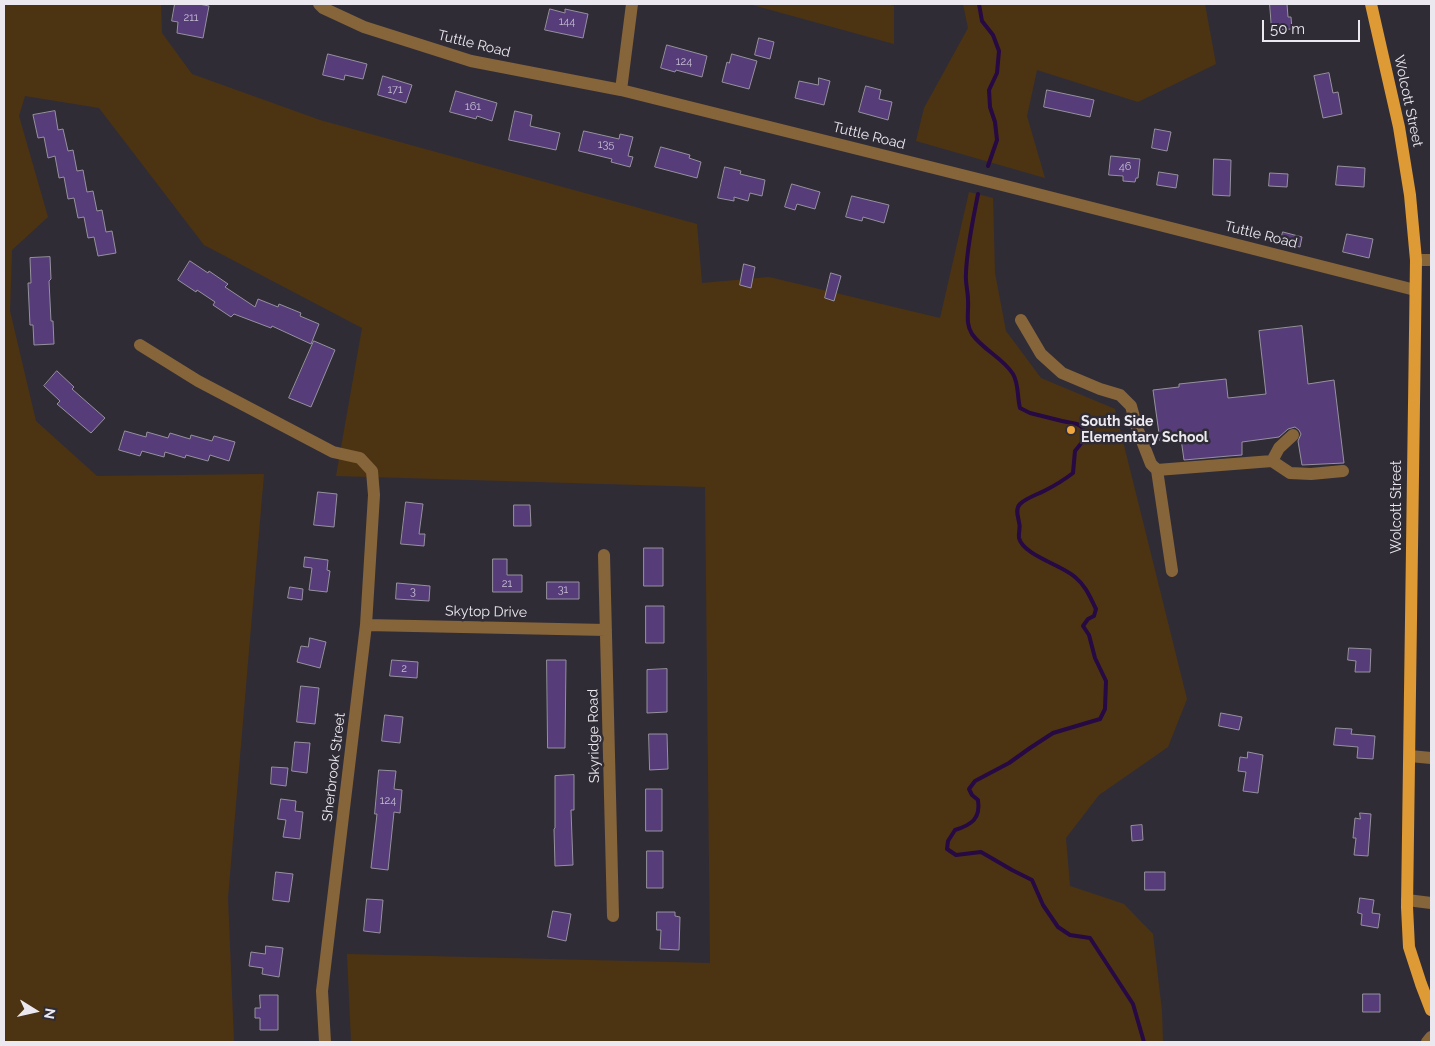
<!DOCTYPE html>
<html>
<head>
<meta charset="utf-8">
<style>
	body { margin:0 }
	#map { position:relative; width:1435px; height:1046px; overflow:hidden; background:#302c36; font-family:Raleway,sans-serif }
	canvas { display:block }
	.frame { position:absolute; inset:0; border:5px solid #ebe9ef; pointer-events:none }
	.north { position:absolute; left:10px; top:986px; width:50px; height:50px; -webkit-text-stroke:4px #302c36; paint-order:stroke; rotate:100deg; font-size:14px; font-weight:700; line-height:20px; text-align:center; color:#ebe9ef }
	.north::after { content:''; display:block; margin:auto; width:18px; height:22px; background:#ebe9ef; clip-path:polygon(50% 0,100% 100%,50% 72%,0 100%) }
	.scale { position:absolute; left:1262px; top:20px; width:98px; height:22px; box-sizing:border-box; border:2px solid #ebe9ef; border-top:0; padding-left:6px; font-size:15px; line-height:18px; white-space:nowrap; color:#ebe9ef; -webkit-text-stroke:4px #302c36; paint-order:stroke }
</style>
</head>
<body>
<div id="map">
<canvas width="1435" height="1046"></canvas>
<div class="frame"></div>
<div class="north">N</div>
<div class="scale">50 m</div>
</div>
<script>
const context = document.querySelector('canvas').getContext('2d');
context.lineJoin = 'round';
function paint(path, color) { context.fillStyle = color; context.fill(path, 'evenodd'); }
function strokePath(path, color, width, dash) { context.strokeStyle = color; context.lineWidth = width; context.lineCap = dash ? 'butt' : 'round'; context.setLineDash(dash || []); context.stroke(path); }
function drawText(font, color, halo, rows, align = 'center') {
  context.font = font + ' Raleway,sans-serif'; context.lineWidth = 5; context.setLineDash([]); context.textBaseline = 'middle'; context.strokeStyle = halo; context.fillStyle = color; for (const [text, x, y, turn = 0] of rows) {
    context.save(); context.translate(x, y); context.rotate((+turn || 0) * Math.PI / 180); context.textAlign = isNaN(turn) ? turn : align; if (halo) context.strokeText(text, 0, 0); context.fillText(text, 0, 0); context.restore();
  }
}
paint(new Path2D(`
	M4 4H161L162 33 192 74 320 120 697 224 702 283 769 277 940 318 969 192 993 198 995 273 1006 331 1041 378 1115 409 1187 699 1168 747 1099 795 1066 838 1070 886 1124 904 1153 934 1162 1011 1163 1042H351L347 954 710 963 705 487 336 476 362 328 204 245 99 108 25 96 19 116 48 217 12 250 10 311 36 421 97 476 264 474 228 898 234 1042H4Z
	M749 4H889L894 6V44Z
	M963 4H1205L1216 64 1138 102 1037 70 1027 116 1045 178 916 141 924 108 968 28Z`), '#4c3413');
strokePath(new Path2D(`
	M979 4 982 21 993 35 999 51 997 73 989 90 990 107 995 122 997 140 988 166
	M978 194C973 220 967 246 966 273 965 282 968 291 968 300 969 312 965 323 972 334 983 350 1003 358 1013 374 1019 384 1017 397 1020 408L1030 413 1062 421 1077 424 1082 427 1084 433 1083 441 1075 451 1073 473C1064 480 1054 486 1044 491 1036 495 1026 498 1020 504 1015 509 1018 517 1019 522 1021 528 1018 533 1019 538 1023 555 1062 565 1075 577 1086 586 1090 597 1096 609L1094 616 1088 619 1083 626 1089 635 1095 658 1106 681 1105 709 1100 719 1053 733 1030 748 1009 763 975 781 969 789 972 795 978 800C981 819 971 825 955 830L948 841 947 849 956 855 981 852 1012 870 1032 880 1043 905 1058 927 1070 935 1090 938 1133 1004 1144 1042`), '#270944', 4);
const building = new Path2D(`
	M175 4H199L209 6 203 38 177 33 178 22 172 21Z
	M1270 4H1287L1288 17H1291L1292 29 1272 30Z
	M550 9 565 13V9L588 14 583 38 545 30Z
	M759 38 774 42 770 59 755 55Z
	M667 45 707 56 702 77 676 70 675 72 661 68Z
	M328 54 367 64 363 79 345 75 344 80 323 75Z
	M732 54 757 61 749 89 722 82 727 62 729 63Z
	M1329 73 1333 93 1338 92 1342 114 1323 118 1314 76Z
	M383 76 412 85 406 103 378 95Z
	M819 78 830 81 824 105 795 98 799 81 818 85Z
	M866 86 881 90 879 99 892 102 888 120 859 112Z
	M1047 90 1094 100 1090 117 1044 107Z
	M456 91 497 103 492 121 477 116 476 119 450 112Z
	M55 111 58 130 63 129 68 151 73 150 77 171 83 170 87 192 93 191 97 211 102 210 106 232 112 231 116 253 98 256 94 237 88 238 84 217 78 218 74 198 68 199 64 177 59 178 55 156 48 158 44 137 38 138 33 115Z
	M515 111 532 115 530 126 560 133 556 150 509 140Z
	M1155 129 1171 132 1167 151 1152 148Z
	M584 131 619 139 620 134 633 137 628 156 633 157 630 167 611 162 612 159 579 151Z
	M661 147 690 155 689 158 701 162 697 178 655 167Z
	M1111 156 1140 159 1138 178H1136L1135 182 1123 181V176L1109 175Z
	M1214 159 1231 160 1230 196 1213 195Z
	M1338 166 1365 168 1364 187 1336 185Z
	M725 167 741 171 740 174 765 180 762 196 750 193 748 201 734 197V201L718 198Z
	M1159 172 1178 175 1176 188 1157 185Z
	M1270 173 1288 174 1287 187 1269 186Z
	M792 184 820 192 815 209 797 204 795 210 785 207Z
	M852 196 889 205 884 223 863 217 862 221 846 217Z
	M1283 232 1302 237 1300 247 1280 243Z
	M1347 234 1373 239 1369 258 1343 252Z
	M50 257 51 279 49 281 51 321H53L54 344 34 345 33 325H30L28 283H31L30 258Z
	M190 261 208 273 209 271 228 284 225 287 255 307 258 299 278 307 279 304 301 313 300 316 319 324 311 344 272 326 271 328 234 314 231 317 213 305 215 302 197 290 196 292 178 280Z
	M744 264 755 267 751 288 740 285Z
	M831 273 841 276 834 301 825 298Z
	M1302 326 1308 384 1334 380 1344 463 1302 465 1298 441 1301 434 1299 430 1295 427 1288 429 1279 437 1242 442V455L1229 456 1184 460 1181 439 1160 441 1153 390 1179 387V384L1226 379 1228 398 1266 394 1259 331Z
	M314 341 335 350 311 407 289 398Z
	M57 371 74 387 72 389 105 418 91 433 57 404 60 401 44 386Z
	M125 431 146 437 147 432 168 438 170 433 190 439 191 435 212 441 214 436 235 442 229 461 210 455 208 461 186 455 185 458 165 452 164 457 142 451 140 456 119 450Z
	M318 492 337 494 334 527 314 525Z
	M406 502 423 504 419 534H425L424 546 401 544Z
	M514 505H530L531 526H514Z
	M644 548H663V586H644Z
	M305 557 328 560 327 570 330 571 327 592 309 590 312 568 304 567Z
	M493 559H507V575H522V592H493Z
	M547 582H579V599H547Z
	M397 583 430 586 429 601 396 599Z
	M290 587 303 589 302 600 288 598Z
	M646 606H664V643H646Z
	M310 638 326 642 320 668 297 662 301 646 308 647Z
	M1349 648 1371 649 1370 672H1355L1356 661 1348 660Z
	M392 660 418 662 417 678 390 676Z
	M547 660H566L565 748H548Z
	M667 669V712L647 713V670Z
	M301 686 319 688 315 724 297 722Z
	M1221 713 1242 717 1239 730 1219 726Z
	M385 715 403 717 400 743 382 741Z
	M1336 728 1352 729 1351 734 1375 736 1373 759 1357 758 1358 747 1334 745Z
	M649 734H667L668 769 650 770Z
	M295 742 310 743 307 773 292 771Z
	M1248 752 1263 755 1258 793 1243 791 1246 772 1238 771 1240 757 1247 758Z
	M272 767 288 768 286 786 271 784Z
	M379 770 396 771 394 789 402 790 400 813 394 812 388 870 371 868 377 814H375Z
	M574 775V810H571L573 865 555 866 554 829 555 828V776Z
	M646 789H662V831H646Z
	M281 799 296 801 295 811 303 812 300 839 283 837 286 820 278 819Z
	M1360 813 1371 814 1368 856 1354 855 1356 838H1353L1355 818 1360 819Z
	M1142 825 1143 840 1132 841 1131 826Z
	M647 851H663V888H647Z
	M276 872 293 874 289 902 273 900Z
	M1145 872H1165V890H1145Z
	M1360 898 1374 900 1372 913 1380 914 1378 928 1361 925 1362 914 1358 913Z
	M367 899 383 900 380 933 364 931Z
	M553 911 571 914 566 941 548 937Z
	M657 912H675V916L680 917 679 950 660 949 661 930H657Z
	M266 946 283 948 279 977 262 974 263 968 249 966 251 952 265 954Z
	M1363 994H1380V1012H1363Z
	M260 995H278V1030H260V1018H255V1008H260Z`);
paint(building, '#563d7a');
strokePath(building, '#95919d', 1);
strokePath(new Path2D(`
	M319 4 323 8 364 27 471 61 621 90 1002 185 1415 290
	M621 90 632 4
	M1416 260H1431
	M1021 320 1041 354 1062 373 1100 389 1120 395 1131 406 1137 428 1151 464 1157 470 1172 571
	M140 345 198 381 333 452 360 458 372 471 374 495 366 625 322 991 325 1042
	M1272 461 1279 448 1293 435
	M1157 470 1272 461 1290 473 1311 474 1343 471
	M604 555 613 916
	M366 625 606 630
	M1410 756 1431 758
	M1407 900 1431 903
	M1427 1042 1431 1037`), '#86653a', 12);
strokePath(new Path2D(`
	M1371 4 1399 127 1410 195 1416 260 1407 907 1409 947 1421 984 1431 1010`), '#dd9a35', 12);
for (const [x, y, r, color] of [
	[1071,430,5,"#efa73d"]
]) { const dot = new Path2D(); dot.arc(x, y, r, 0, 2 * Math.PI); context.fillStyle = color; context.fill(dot); strokePath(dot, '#302c36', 2); }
drawText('11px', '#c6bed2', null, [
	["211",191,18],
	["144",567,22],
	["124",684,62],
	["171",395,90],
	["161",473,107],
	["135",606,145],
	["46",1125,167],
	["21",507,584],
	["31",563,590],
	["3",413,592],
	["2",404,669],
	["124",388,801]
]);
drawText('14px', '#ebe9ef', '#302c36', [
	["Tuttle Road",474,44,14],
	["Wolcott Street",1408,101,78],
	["Tuttle Road",869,136,14],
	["Tuttle Road",1261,235,14],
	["Wolcott Street",1397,507,-90],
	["Skytop Drive",486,612,1],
	["Skyridge Road",594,736,-91],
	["Sherbrook Street",334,767,-83]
]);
drawText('bold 14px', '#ebe9ef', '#302c36', [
	["South Side",1081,422],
	["Elementary School",1081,438]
], 'left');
</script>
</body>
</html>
